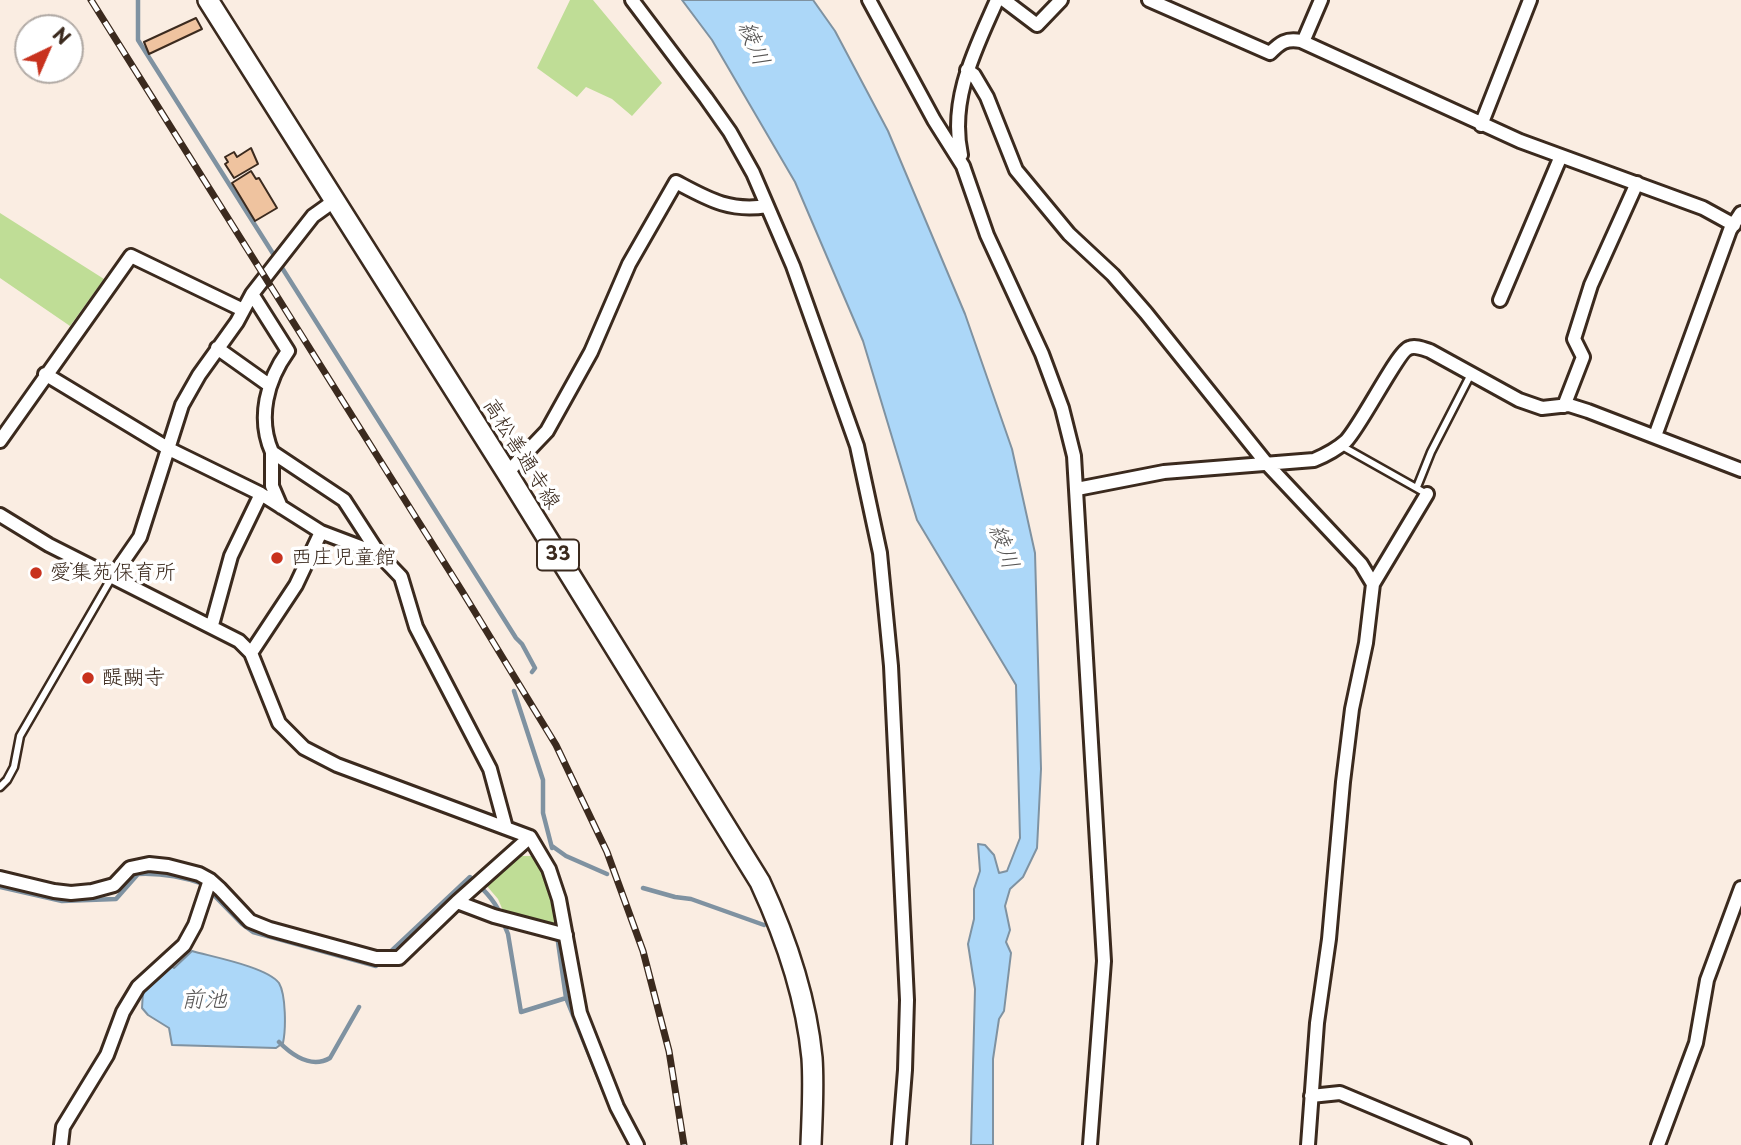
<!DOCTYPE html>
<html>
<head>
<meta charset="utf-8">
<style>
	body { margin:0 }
	#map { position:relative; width:1741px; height:1145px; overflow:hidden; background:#faede2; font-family:"Playpen Sans",sans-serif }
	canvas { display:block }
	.north { position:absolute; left:14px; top:14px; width:70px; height:70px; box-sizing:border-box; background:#fff; border:2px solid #b1aaa5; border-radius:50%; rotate:44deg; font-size:19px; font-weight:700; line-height:28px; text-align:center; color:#3b2a1e }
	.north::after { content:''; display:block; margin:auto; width:24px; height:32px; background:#c8321e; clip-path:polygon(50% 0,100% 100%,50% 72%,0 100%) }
</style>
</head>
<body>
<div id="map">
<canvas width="1741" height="1145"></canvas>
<div class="north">N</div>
</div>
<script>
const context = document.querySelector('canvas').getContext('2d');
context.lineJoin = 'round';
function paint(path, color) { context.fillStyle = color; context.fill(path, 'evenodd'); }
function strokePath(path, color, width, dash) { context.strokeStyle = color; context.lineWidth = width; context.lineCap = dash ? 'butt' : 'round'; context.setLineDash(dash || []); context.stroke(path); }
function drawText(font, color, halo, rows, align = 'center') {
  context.font = font + ' "Playpen Sans","Klee One",sans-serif'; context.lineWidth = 7; context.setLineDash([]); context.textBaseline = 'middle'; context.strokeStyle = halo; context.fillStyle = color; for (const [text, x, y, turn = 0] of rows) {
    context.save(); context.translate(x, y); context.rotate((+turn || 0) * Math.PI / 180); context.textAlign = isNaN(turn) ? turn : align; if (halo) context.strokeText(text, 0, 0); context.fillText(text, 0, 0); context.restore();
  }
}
paint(new Path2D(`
	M570 0H593L662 83 632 116 612 99 586 87 577 97 537 68Z
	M0 213 104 279 70 326 0 278Z
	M518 856H532C552 885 554 891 554 926L504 913 498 899 486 885Z`), '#bfdd96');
const water = new Path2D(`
	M682 0H813L835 31 888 131 965 314 1012 449 1035 553 1041 769 1037 848 1023 877 1010 889 1005 906 1010 930 1006 942 1011 953 1004 1011 999 1019 993 1059V1145H971L975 989 968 944 974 919V889L980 871 978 844 985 845 994 855 999 873 1007 871 1020 838 1016 685 917 520 863 341 795 182 712 40Z
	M192 951C213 957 267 967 279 983 286 995 286 1029 283 1043L276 1048 172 1045 169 1028 148 1015 142 1008 143 992 170 965 174 968Z`);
paint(water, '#acd7f8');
strokePath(water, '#7f92a1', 2);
strokePath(new Path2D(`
	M138 0V40L516 638 522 644 535 668 532 672
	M514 691 543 780V813L552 848
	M552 846 566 856 607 874
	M0 887 62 901 116 899 138 874C159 873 183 877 203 884L242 924 253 932 376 966 380 962
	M643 888 675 897 691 899 764 925
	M503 922 508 934 521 1012 566 998
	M558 942 566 998 605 1094
	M386 956 470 877C482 888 493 898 500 913
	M279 1042C292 1055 311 1069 330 1058L359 1007
	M611 1108 630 1145`), '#7f92a1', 4.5);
const building = new Path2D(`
	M196 18 202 29 149 54 144 42Z
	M251 148 258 164 234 178 225 164 228 162 225 157 234 152 237 157Z
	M251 171 256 179 259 178 277 208 255 221 232 183Z`);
paint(building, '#efc39f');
strokePath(building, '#3b2a1e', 2);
const service = new Path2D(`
	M1340 445 1427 494
	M1417 487 1431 452 1471 374
	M0 787 7 780 14 767 20 736 112 577`);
const minor = new Path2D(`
	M632 0 706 98 730 132 753 173 793 266 857 446 880 553 891 666 907 1000 905 1070 899 1145
	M869 0 934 120 963 166 987 235 1042 354 1062 408 1074 456 1104 961 1090 1145
	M1004 0 1037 25 1061 0
	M1149 0 1270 53C1280 43 1286 38 1301 41L1520 141 1703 208 1734 225
	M1303 42 1321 0
	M967 70 974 75 987 97 1016 170 1069 234 1113 275 1146 313 1267 464 1361 564 1373 584
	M1481 125 1530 0
	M961 155C949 99 975 50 997 0
	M252 294 288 351C267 380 257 418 272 452L344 500 379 554
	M1500 300 1561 156
	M217 348 269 385
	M45 374 169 449 261 494 321 532 379 554 401 577 416 627 490 769 506 828
	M1564 406 1583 357 1574 339 1591 285 1637 183
	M1655 436 1730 230 1741 213
	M0 441 131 256 243 310
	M272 452V486L281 507
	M507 473 547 431 591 352 629 264 676 182C708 199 729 212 767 206
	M1077 489 1164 472 1314 460C1326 455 1336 450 1346 441 1362 424 1398 351 1409 348 1415 345 1424 349 1430 351L1519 400 1542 408 1569 405 1588 411 1741 470
	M0 515 49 545 239 641 251 653 279 723 304 748 337 765 530 837 549 869 559 899 580 1013 617 1107 637 1145
	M113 576 140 537 182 405 199 375 237 322 252 294 313 216 334 201
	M212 625 231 556 261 494
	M251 653 296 585 321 532
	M0 878 54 891 71 893 92 891 114 885 130 868 149 864 168 866 199 874 210 880 220 889 250 921 270 929 376 958H399L457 902 494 916 566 935
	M457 902 530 837
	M1311 1096 1340 1093 1464 1145
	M61 1145 63 1127 107 1055 123 1012 138 987 184 945 195 925 210 880
	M1308 1145 1317 1023 1329 939 1343 782 1352 709 1366 643 1373 584 1427 494
	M1658 1145 1696 1043 1707 980 1741 888`);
const primary = new Path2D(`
	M208 0 507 473 760 882C786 938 806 996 812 1058 814 1087 812 1116 811 1145`);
strokePath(service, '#3b2a1e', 11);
strokePath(minor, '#3b2a1e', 18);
strokePath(primary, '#3b2a1e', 24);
strokePath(service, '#fff', 6);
strokePath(minor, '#fff', 12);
strokePath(primary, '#fff', 19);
const rail = new Path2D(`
	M91 0 462 591 556 745 607 852 643 951 669 1051 684 1145`);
strokePath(rail, '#3b2a1e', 7);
strokePath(rail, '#fff', 4.5, [13]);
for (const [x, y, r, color] of [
	[277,558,7,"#c8321e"],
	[36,573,7,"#c8321e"],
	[88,678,7,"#c8321e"]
]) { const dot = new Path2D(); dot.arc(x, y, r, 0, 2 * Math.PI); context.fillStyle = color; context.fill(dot); strokePath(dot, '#fff', 2.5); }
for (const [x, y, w] of [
	[558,555,42]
]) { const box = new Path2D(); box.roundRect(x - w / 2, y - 15.5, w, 31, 5); context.fillStyle = '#fff'; context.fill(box); strokePath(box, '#3b2a1e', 2); }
drawText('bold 19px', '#3b2a1e', null, [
	["33",558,555]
]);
drawText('21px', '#3b2a1e', '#fff', [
	["高松善通寺線",521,454,58]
]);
drawText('21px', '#3b2a1e', '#fff', [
	["西庄児童館",291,558],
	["愛集苑保育所",50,573],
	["醍醐寺",102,678]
], 'left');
drawText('italic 23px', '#575554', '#fff', [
	["綾川",753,44,68],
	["綾川",1003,547,70],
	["前池",204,1001]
]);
</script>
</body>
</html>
